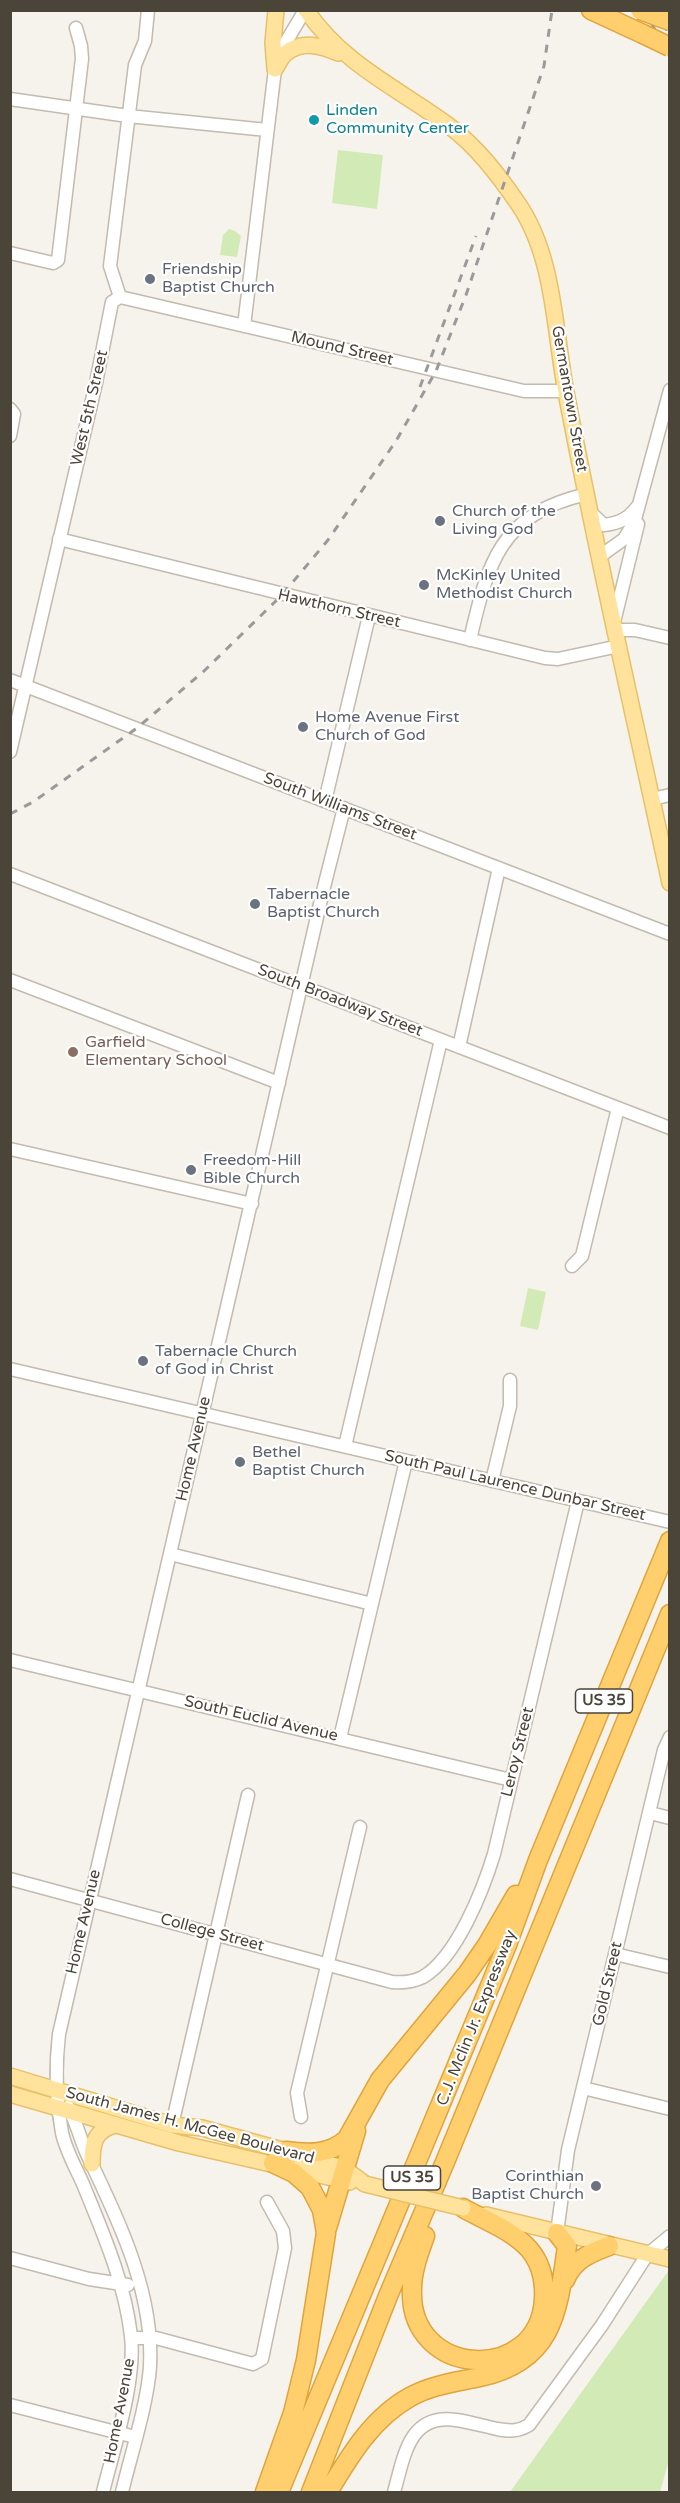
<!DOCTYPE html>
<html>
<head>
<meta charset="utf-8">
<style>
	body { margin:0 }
	#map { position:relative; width:680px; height:2503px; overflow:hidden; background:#f6f3ec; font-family:"Varela Round",sans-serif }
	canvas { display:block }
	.frame { position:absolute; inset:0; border:12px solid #4b4439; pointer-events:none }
</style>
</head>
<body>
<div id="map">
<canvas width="680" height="2503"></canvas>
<div class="frame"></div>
</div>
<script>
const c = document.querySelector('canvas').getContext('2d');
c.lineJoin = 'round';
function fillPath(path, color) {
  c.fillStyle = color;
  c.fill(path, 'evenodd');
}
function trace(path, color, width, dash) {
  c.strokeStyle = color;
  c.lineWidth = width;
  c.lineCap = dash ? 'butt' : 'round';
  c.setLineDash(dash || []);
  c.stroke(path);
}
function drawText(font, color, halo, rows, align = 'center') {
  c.font = font + ' "Varela Round",sans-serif';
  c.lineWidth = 4.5;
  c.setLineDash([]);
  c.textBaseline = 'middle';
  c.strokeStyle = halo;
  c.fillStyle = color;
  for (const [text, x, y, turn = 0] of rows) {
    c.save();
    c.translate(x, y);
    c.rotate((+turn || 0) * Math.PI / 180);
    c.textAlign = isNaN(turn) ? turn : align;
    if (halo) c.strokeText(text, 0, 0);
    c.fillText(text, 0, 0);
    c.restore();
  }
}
const green = new Path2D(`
	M338,150L383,155L377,209L332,203Z
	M229,229L235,231L241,236L237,257L220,255L223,235Z
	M528,1288L546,1292L538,1330L520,1326Z
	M669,2270L670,2457L660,2492H510Z`);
const minor = new Path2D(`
	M10,99L128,116L267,130
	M10,253L53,263L58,260L82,59L81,46L76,28
	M120,297L524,391H566
	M120,297L110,266L135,65L145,41L148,10
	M244,326L275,69L286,42L305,10
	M10,409L14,414L10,436
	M591,513L604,525C620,523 628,519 638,506
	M59,539L545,658L558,659L619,646
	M599,557L624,539L634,523L670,390
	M614,622L638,524
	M616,630H635L670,638
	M470,640C488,562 500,514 587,494
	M10,680L670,934
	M10,752L96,383L112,302L120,297
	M652,799L670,795
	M325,801L369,616
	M10,874L670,1128
	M10,980L279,1083
	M459,1047L499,868
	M10,1149L252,1204
	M572,1266L582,1256L618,1108
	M10,1369L670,1522
	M345,1446L441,1040
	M492,1481L510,1406V1380
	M170,1554L372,1604
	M10,1660L511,1780
	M340,1738L406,1461
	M650,1813L670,1818
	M10,1879L392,1982C403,1983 413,1982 423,1977C457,1957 483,1890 494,1854L578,1501
	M615,1954L670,1967
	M583,2088L670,2109
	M68,2107C76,2120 80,2139 87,2154C118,2220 154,2291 150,2367C147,2406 131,2454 122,2492
	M301,2117L297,2093L360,1827
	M172,2125L248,1795
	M557,2233L568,2150L664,1750L670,1737
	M10,2258L89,2279L128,2285
	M131,2338H156L253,2364L262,2359L285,2248L283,2231L267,2202
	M10,2405L135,2437
	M103,2492C114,2447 136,2382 131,2336C125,2283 103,2233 83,2184C76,2168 66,2151 62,2133C56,2100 55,2067 59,2034L323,891L344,808
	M394,2492C404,2458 408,2413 456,2420C470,2422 483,2426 497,2429C509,2431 518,2432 529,2425L602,2325L647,2255L670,2236`);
const major = new Path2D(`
	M306,10C344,65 396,87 448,125C476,146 497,173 517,202C555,256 554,330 566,392C597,557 635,720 670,883
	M275,69C278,64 282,56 286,53C303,40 322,46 338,53
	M275,69L273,43L276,10
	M10,2076L172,2125L202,2128L286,2151L345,2169L365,2184
	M10,2094L179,2143L350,2182
	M92,2164C92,2144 94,2130 116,2125
	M486,2215L670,2259`);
const highway = new Path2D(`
	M591,10L643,34
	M286,2151C309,2154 329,2155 347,2139L380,2080L467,1974L487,1945L516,1895
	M327,2228L356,2131
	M425,2236C419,2253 412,2271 412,2289C408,2379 539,2385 544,2299C545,2281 541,2263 529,2249C512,2230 484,2220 463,2208
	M565,2280C573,2260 590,2253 609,2246
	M265,2492L293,2413L306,2360L326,2233L322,2210L310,2187L294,2173L273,2163
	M279,2492L507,1945L538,1860L670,1541
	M311,2492L388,2296L445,2162L670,1614
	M328,2492C349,2457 372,2418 410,2397C431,2385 456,2382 480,2377C554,2361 558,2311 567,2246L557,2233`);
const rail = new Path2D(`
	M644,10L670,57
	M655,10L670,35
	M420,387L476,236
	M10,814L33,802L137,728L203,672L282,595L328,540L396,441L436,371L466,295L544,66L552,10`);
const majorBridge = new Path2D(`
	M365,2184L463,2208`);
const highwayBridge = new Path2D(`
	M640,10L670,21
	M643,34L670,47`);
const markers = [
	[314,120,6,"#0f9aa8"],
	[150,279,6,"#6b7280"],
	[440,521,6,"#6b7280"],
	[424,585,6,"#6b7280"],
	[303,727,6,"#6b7280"],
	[255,904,6,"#6b7280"],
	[73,1052,6,"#8d6e63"],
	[191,1170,6,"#6b7280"],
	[143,1361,6,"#6b7280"],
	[240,1462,6,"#6b7280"],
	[596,2186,6,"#6b7280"]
];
const shields = [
	[604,1701,57],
	[412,2178,57]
];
const shieldNames = [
	["US 35",604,1701],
	["US 35",412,2178]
];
const cultureNames = [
	["Linden",326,111],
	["Community Center",326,129]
];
const worshipNames = [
	["Friendship",162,270],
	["Baptist Church",162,288],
	["Church of the",452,512],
	["Living God",452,530],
	["McKinley United",436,576],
	["Methodist Church",436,594],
	["Home Avenue First",315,718],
	["Church of God",315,736],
	["Tabernacle",267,895],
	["Baptist Church",267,913],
	["Freedom-Hill",203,1161],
	["Bible Church",203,1179],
	["Tabernacle Church",155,1352],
	["of God in Christ",155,1370],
	["Bethel",252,1453],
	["Baptist Church",252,1471],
	["Corinthian",584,2177,"right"],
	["Baptist Church",584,2195,"right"]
];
const streetNames = [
	["Mound Street",342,349,13],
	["Germantown Street",569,399,80],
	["West 5th Street",90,408,-77],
	["Hawthorn Street",339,609,13],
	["South Williams Street",340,807,21],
	["South Broadway Street",340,1001,21],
	["Home Avenue",194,1449,-77],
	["South Paul Laurence Dunbar Street",515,1486,13],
	["South Euclid Avenue",261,1719,13],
	["Leroy Street",518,1752,-76],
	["Home Avenue",84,1922,-77],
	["College Street",212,1933,15],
	["Gold Street",608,1984,-77],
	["C.J. Mclin Jr. Expressway",477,2018,-68],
	["South James H. McGee Boulevard",190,2126,15],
	["Home Avenue",120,2411,-79]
];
const educationNames = [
	["Garfield",85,1043],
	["Elementary School",85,1061]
];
fillPath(green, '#d2eab5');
trace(minor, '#c2bbae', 15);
trace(major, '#e6c16a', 18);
trace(highway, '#e0a43c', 21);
trace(minor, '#fff', 12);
trace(major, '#ffe39c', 15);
trace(highway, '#ffcf6e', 18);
trace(rail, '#9a9a9a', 3, [8, 8]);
trace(majorBridge, '#e6c16a', 18, []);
trace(highwayBridge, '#e0a43c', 21, []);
trace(majorBridge, '#ffe39c', 15);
trace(highwayBridge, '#ffcf6e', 18);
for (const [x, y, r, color] of markers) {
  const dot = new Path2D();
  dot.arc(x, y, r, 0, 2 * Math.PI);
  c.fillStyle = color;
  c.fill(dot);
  trace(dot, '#fff', 2);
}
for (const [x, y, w] of shields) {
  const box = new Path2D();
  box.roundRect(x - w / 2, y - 12, w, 24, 4.5);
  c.fillStyle = '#fff';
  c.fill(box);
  trace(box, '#4b4439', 1.5);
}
drawText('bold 15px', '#4b4439', null, shieldNames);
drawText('16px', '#0d838f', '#fff', cultureNames, 'left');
drawText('16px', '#5b616d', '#fff', worshipNames, 'left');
drawText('16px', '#4b4439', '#fff', streetNames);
drawText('16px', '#785e54', '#fff', educationNames, 'left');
</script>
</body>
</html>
